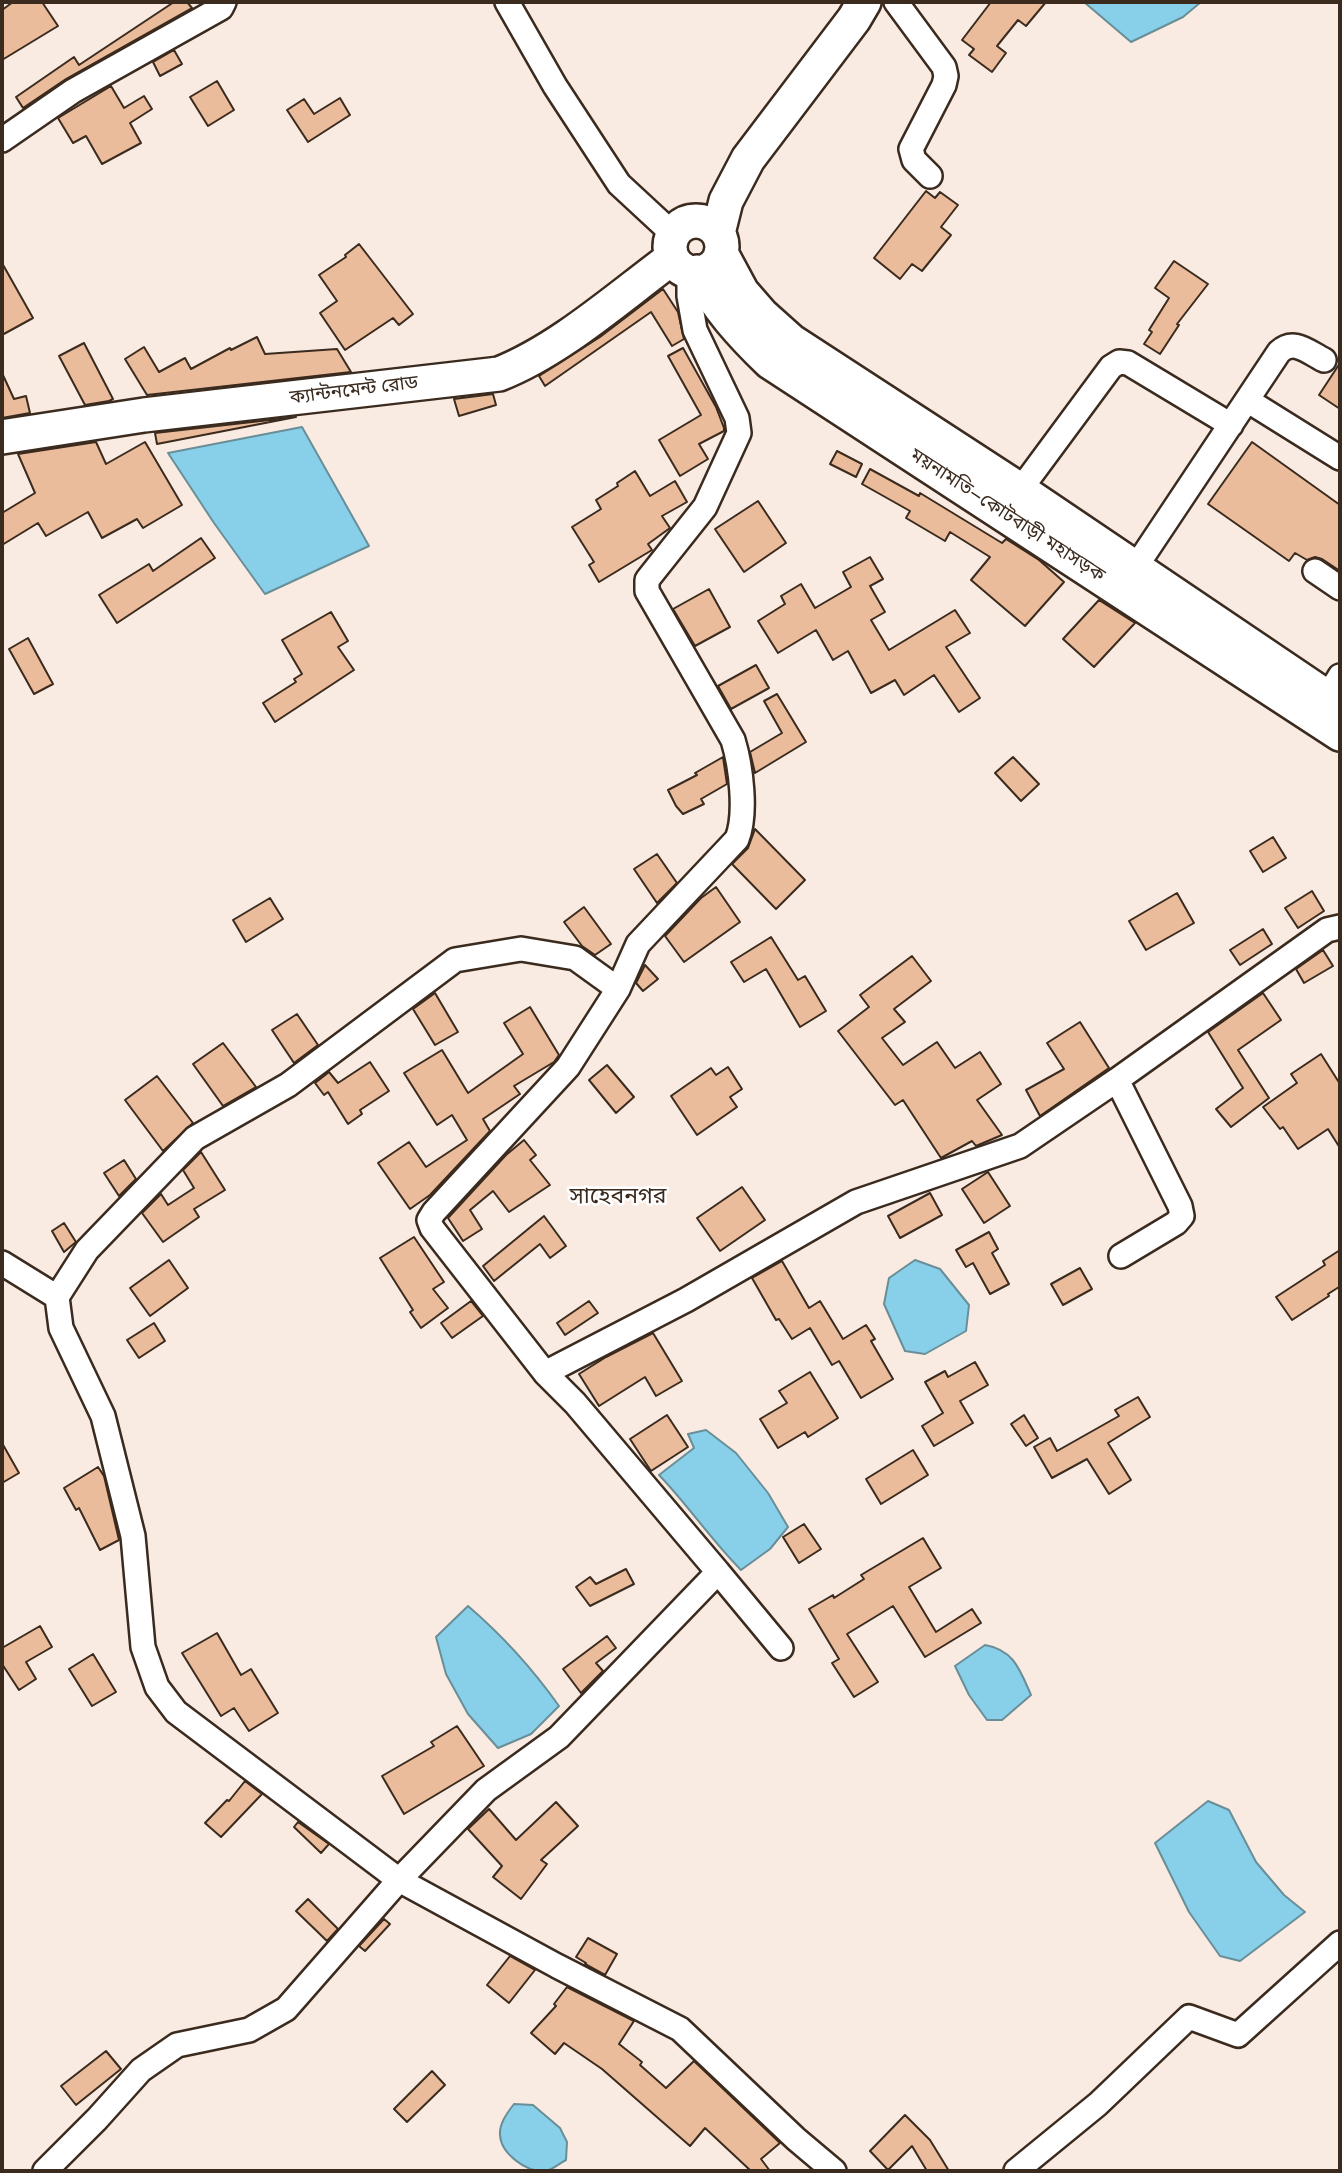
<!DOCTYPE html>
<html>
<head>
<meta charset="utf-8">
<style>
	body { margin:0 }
	#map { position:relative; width:1342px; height:2173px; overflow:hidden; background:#f9ebe1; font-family:"Balsamiq Sans",sans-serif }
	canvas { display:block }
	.frame { position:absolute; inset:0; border:4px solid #3b2a1e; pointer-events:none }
</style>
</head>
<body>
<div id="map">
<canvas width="1342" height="2173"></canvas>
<div class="frame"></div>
</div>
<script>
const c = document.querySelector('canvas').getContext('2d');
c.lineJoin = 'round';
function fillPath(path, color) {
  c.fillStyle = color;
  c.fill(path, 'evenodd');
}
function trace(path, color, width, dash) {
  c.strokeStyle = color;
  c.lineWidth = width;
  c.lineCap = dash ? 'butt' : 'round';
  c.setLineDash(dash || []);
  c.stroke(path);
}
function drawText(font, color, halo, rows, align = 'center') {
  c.font = font + ' "Balsamiq Sans","Noto Sans Bengali",sans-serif';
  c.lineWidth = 5;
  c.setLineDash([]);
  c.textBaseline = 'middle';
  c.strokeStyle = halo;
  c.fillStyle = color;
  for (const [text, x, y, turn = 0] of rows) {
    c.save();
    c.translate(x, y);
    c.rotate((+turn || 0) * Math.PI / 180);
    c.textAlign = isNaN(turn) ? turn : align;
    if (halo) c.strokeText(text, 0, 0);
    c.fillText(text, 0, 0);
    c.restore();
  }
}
const water = new Path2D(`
	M1084,2H1201L1183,17L1131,42Z
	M302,427L369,546L265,594L214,523L168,453Z
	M915,1260L940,1269L969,1305L966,1331L925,1354L905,1351L884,1304L889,1278Z
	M706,1430L736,1453L768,1493L788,1527L770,1549L741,1570C711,1540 688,1505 659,1475L694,1448L688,1434Z
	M468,1606C503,1636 532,1668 559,1706L531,1734L498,1748L468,1714L446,1674L436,1637Z
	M985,1645C1014,1650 1020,1670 1031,1695L1002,1720H987L969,1695L955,1666Z
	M1208,1801L1229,1810L1256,1862L1284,1895L1305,1912L1240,1961L1220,1956L1189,1912L1155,1843Z
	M514,2104L533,2105L560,2128L567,2142L566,2160C560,2163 552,2170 546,2171C527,2173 501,2154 500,2135C499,2124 507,2113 514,2104Z`);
const building = new Path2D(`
	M13,2H42L58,26L2,60V10Z
	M174,2H187L192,8L66,79L23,108L16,97L74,57L79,65Z
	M991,2H1046L1026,26L1018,20L997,46L1006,53L992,72L969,55L974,49L962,40Z
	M174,50L182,64L160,76L153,62Z
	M217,81L234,110L208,126L190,97Z
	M111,86L124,108L144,96L152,109L130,123L141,143L102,164L86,136L73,143L58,118Z
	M340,98L350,115L308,142L287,110L304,99L314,114Z
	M926,191L935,198L940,192L958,205L941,227L951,235L922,271L912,264L900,279L874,258Z
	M359,244L413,314L399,325L393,318L345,350L320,313L337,301L319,275L346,257L345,255Z
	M1174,261L1208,284L1177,324L1179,325L1160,354L1144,344L1152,332L1149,330L1169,298L1155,288Z
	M2,263L33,318L2,335Z
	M663,289L678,312L684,339L672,346L651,312L545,386L539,376L600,337Z
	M257,337L265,354L337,349L351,372L147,395L125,359L144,347L159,372L185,358L191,369L230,348L231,350Z
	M84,343L113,399L109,401L85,405L59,356Z
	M683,348L716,407L724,428V431L699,444L708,459L680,476L659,440L701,415L668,356Z
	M1340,363V409L1319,395Z
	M2,373L14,399L26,396L30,413L2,418Z
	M493,394L496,405L459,416L454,399Z
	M296,417L157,444L155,433Z
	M96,442L106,464L145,442L182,505L143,528L137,519L102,538L88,512L46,536L38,523L2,545V513L35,493L18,454Z
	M1252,442L1340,505V571L1322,559L1315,557L1307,560L1295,553L1289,561L1208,504Z
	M837,451L862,464L856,477L830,464Z
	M870,469L919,496L920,493L1002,543L1006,539L1039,560L1064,582L1025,626L971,580L990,557L950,532L945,541L906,518L910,511L862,484Z
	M635,471L650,496L675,481L687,502L662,516L670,528L648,544L652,550L599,582L589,565L594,562L572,527L601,509L596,500L618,486L617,483Z
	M758,501L786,543L744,572L715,529Z
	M201,538L215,558L117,623L99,595L149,564L153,571Z
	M870,557L883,579L870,586L885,612L871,620L889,650L955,610L970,633L946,647L980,698L959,712L934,675L904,695L895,680L871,693L848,651L833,660L816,630L778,653L758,621L785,604L781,596L801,584L815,608L851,587L843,572Z
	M709,589L730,627L695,646L673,609Z
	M1099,600L1135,623L1094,667L1063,639Z
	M331,612L348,641L338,647L354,670L275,722L263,703L296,682L294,679L302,674L282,640Z
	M28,638L53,684L34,694L9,649Z
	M756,665L769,688L731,709L718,686Z
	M777,694L806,742L755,773L750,752L782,733L764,701Z
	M723,757L727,784L701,799L704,804L683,814L676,806L668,790L697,775L695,773Z
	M1013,757L1039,784L1021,801L995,773Z
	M755,829L805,880L776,909L732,864L748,848Z
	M1273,837L1286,858L1263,872L1250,851Z
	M657,854L677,883L657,903L634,869Z
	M716,887L740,922L684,962L665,936L701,898Z
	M1312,891L1324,911L1298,928L1285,908Z
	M1177,893L1194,923L1146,950L1129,921Z
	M270,898L283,919L246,942L233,920Z
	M584,907L611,944L595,955L582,946L564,922Z
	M1263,929L1272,944L1240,965L1230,950Z
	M771,937L798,980L805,976L826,1011L800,1027L766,969L744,982L731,962Z
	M1323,950L1333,966L1304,983L1296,969Z
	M912,956L931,981L894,1009L905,1022L882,1038L903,1065L937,1042L955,1068L980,1052L1001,1084L977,1100L1002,1135L976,1146L972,1141L941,1158L903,1100L895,1105L838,1031L869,1007L860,995Z
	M645,965L658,979L643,991L636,983Z
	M435,993L458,1032L435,1045L413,1009Z
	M1263,993L1281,1020L1238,1050L1269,1098L1231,1127L1216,1109L1243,1088L1208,1032Z
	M530,1007L559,1055L554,1062L514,1086L520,1094L483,1119L490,1131L430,1195L410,1209L378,1163L409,1142L426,1167L467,1140L452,1115L437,1125L404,1073L442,1050L468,1093L523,1054L504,1023Z
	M297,1014L318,1045L294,1063L272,1030Z
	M1080,1022L1109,1068L1040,1116L1026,1090L1064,1069L1047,1043Z
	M223,1043L256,1087L223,1106L193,1064Z
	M1321,1054L1340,1084V1148L1328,1129L1298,1149L1283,1127L1280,1129L1263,1107L1297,1083L1291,1074Z
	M370,1062L389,1091L360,1110L362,1114L348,1124L328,1092L324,1095L315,1083L329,1072L338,1083Z
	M607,1065L634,1097L616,1113L589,1080Z
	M728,1067L742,1089L730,1097L737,1107L697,1135L671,1096L711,1068L716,1075Z
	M157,1076L193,1123L163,1151L125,1100Z
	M524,1140L536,1155L530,1160L550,1185L509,1212L493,1191L470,1210L482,1229L463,1241L448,1218L506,1155Z
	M201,1152L225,1190L194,1209L199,1217L163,1242L142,1213L161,1194L168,1205L194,1188L183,1170Z
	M124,1160L136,1179L119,1196L104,1173Z
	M988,1172L1010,1206L984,1223L962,1189Z
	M742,1187L765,1220L720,1251L697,1218Z
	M930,1193L942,1215L900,1238L888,1216Z
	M544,1216L566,1246L550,1258L540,1244L494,1281L483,1266Z
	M64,1223L76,1242L64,1252L52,1231Z
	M989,1232L998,1249L992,1253L1009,1284L990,1294L973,1263L966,1267L956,1250Z
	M414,1237L444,1282L433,1289L448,1308L421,1328L410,1312L413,1310L380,1258Z
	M1340,1250V1289L1339,1287L1328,1294L1329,1296L1292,1320L1276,1297L1325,1265L1323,1261Z
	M169,1260L188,1288L150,1316L130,1288Z
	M782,1261L809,1308L820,1301L843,1339L866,1325L875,1339L871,1341L893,1379L861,1398L839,1361L832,1365L810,1328L792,1339L779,1319L776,1320L752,1278Z
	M1080,1268L1092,1289L1063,1305L1051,1284Z
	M471,1301L483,1316L452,1338L441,1323Z
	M589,1301L598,1313L565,1335L557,1323Z
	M154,1323L165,1341L139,1358L127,1340Z
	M653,1333L682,1381L656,1396L645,1377L599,1406L579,1374L606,1357Z
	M975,1362L988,1385L960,1401L973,1423L934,1446L922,1426L943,1413L925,1382L945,1371L948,1377Z
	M810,1372L838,1418L808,1437L805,1432L778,1448L760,1419L787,1403L779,1391Z
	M1138,1397L1150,1417L1108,1443L1131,1480L1109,1494L1087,1459L1052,1478L1034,1447L1050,1438L1057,1451L1119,1416L1115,1410Z
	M667,1415L688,1447L651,1471L630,1439Z
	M1024,1415L1038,1438L1026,1446L1011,1424Z
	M2,1443L19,1473L2,1483Z
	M913,1450L928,1475L881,1504L866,1479Z
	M98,1467L104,1476L119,1540L100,1550L79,1508L76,1510L64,1488Z
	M804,1524L821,1549L799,1563L783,1537Z
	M923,1538L941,1568L909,1587L936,1632L972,1609L981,1623L925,1657L893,1606L847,1634L878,1682L854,1697L832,1663L839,1659L809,1609L833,1595L834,1598L864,1579L861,1575Z
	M626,1569L634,1584L590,1606L576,1587L590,1577L596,1584Z
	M40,1626L52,1647L26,1662L36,1679L19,1690L2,1664V1648Z
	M217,1633L241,1675L251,1669L278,1713L249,1731L234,1708L221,1716L182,1653Z
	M607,1636L616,1648L596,1663L603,1671L581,1693L563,1669Z
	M93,1654L116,1692L92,1706L69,1669Z
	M457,1726L484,1766L404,1814L382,1776L434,1746L431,1742Z
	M245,1781L262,1794L221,1837L205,1823L227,1800L229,1801Z
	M556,1802L578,1826L541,1860L547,1864L521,1899L493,1877L502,1866L468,1829L489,1809L516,1840Z
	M298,1822L329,1844L321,1853L294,1827Z
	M308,1899L338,1929L327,1941L296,1911Z
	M384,1919L390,1924L365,1951L359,1946Z
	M588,1938L617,1954L605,1975L585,1964L586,1963L576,1957Z
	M510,1956L535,1970L509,2003L487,1985Z
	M567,1987L634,2021L619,2044L642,2062L640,2065L666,2088L694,2061L780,2143L761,2159L770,2171H751L705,2128L690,2146L602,2069L564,2043L555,2054L531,2033L556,2006L554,2004Z
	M106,2051L121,2069L76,2105L61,2086Z
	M432,2071L445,2085L407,2122L394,2109Z
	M905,2115L930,2140L949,2171H927L912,2146L888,2170L870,2151Z`);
const minor = new Path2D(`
	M507,2L555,86L619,184L673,234
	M896,2L944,67L946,76L944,85L911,149L914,160L930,176
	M2,140L73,91L221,8L224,2
	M1247,400L1340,458
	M1020,490L1111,367L1119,362L1128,363L1231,425
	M1135,568L1279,352C1294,338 1308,352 1324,360
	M1315,571L1340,588
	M1320,709L1340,676
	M618,989L575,958L521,949L455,960L288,1085L195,1138L87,1250L57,1297L61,1328L103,1416L133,1536L143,1647L157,1687L176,1712L399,1880L557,1966L680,2029L796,2139L834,2171
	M1117,1080L1180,1206L1182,1216L1176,1223L1121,1256
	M2,1263L57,1297
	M545,1373L432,1228L429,1220L434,1212L568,1067L618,989L638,944L737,839C747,814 741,766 733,740L647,591V580L705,507L739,433L737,418L695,330L689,296V271
	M718,1572L781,1648
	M45,2171L97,2119L141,2070L177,2045L249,2030L286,2009L399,1880L486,1790L559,1737L718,1572L575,1403L545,1373L686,1300L856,1202L1020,1146L1117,1080L1327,930L1340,927
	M1016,2171L1098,2104L1189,2017L1238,2035L1340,1943`);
const secondary = new Path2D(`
	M670 247a26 26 0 1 1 52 0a26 26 0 1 1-52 0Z
	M718,233L726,201L748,159L854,19L864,2
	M721,253L742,292L762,315L791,341L1020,490L1340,706
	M697,272C718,308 740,333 770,362L1340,734
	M2,437L144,415L499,374C560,350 619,297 672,258`);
const streetNames = [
	["ক্যান্টনমেন্ট রোড",354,391,-7],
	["ময়নামতি–কোটবাড়ী মহাসড়ক",1007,516,33]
];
const quarterNames = [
	["সাহেবনগর",618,1197]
];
fillPath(water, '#88d0e9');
trace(water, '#698e98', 2);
fillPath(building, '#ebbc9b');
trace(building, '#3b2a1e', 2);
trace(minor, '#3b2a1e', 28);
trace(secondary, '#3b2a1e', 38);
trace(minor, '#fff', 23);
trace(secondary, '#fff', 33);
drawText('19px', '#3b2a1e', '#fff', streetNames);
drawText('23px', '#3b2a1e', '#fff', quarterNames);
</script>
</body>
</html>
